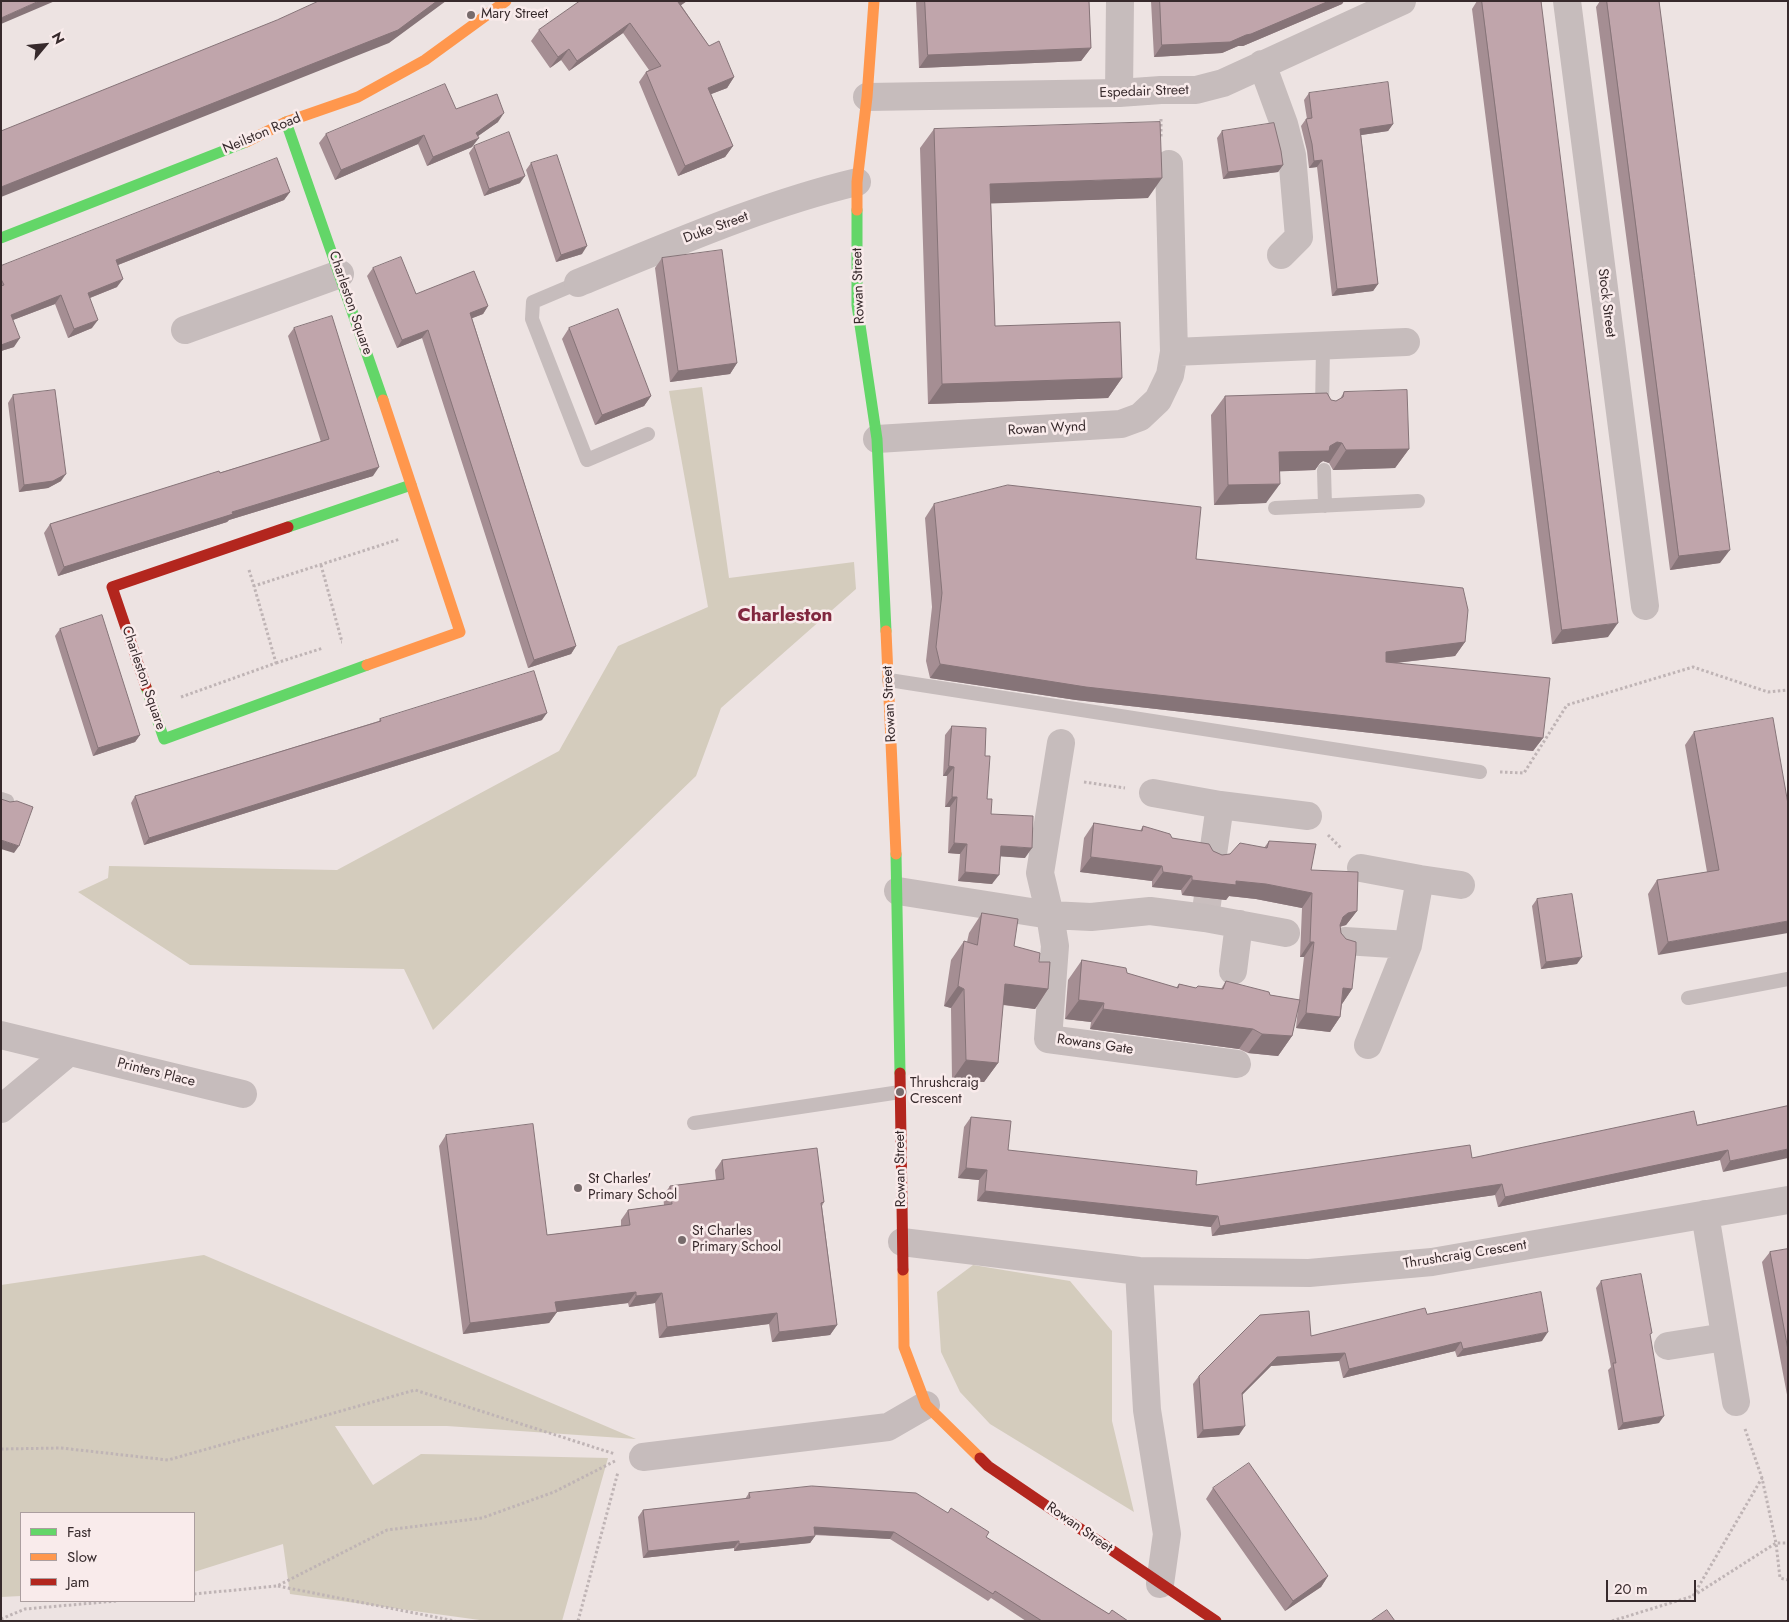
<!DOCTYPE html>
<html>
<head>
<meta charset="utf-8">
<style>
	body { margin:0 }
	#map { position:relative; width:1789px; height:1622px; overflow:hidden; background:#ede3e2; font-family:Jost,sans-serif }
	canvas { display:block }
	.frame { position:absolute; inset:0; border:2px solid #372a2c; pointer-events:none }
	.legend { position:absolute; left:20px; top:1512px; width:175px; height:90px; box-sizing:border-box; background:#f9ebeb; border:1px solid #ab9e9f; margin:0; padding:6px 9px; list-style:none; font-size:15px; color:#372a2c }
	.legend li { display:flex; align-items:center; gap:10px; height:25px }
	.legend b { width:25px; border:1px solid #ab9e9f }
	.north { position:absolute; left:20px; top:20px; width:50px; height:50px; -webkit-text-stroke:4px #f9ebeb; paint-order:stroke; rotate:62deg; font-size:14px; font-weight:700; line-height:20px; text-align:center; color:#372a2c }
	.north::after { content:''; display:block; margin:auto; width:18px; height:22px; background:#372a2c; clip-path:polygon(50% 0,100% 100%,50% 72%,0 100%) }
	.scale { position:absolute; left:1606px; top:1580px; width:90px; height:22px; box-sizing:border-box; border:2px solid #372a2c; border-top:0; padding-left:6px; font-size:15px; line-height:18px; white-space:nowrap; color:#372a2c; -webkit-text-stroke:4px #f9ebeb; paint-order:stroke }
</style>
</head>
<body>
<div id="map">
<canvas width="1789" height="1622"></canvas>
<div class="frame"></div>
<ul class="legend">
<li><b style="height:6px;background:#63d668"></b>Fast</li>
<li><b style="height:6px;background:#ff974d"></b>Slow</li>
<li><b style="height:6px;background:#b3261e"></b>Jam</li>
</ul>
<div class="north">N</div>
<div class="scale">20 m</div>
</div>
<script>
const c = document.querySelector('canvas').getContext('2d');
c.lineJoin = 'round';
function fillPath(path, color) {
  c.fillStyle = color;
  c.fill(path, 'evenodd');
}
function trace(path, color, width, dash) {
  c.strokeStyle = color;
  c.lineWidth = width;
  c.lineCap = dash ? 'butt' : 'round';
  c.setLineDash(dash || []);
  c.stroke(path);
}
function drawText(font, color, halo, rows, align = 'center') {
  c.font = font + ' Jost,sans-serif';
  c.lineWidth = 5;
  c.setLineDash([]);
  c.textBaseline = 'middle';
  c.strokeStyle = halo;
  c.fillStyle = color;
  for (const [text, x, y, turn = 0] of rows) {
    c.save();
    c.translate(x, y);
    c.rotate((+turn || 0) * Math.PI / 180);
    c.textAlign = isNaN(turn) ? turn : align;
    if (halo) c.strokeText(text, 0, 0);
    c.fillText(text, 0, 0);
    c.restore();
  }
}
const green = new Path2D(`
	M702,387L729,578L854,562L856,589L721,708L696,776L433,1030L404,969L190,965L78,892L108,878L109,866L337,870L559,751L618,646L708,607L669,391Z
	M204,1255L636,1439L447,1426H335L373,1485L421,1454L608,1458L562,1621H487L290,1594L283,1544L194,1572V1513H21V1596L1,1597V1285Z
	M973,1265L1070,1281L1112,1331V1421L1134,1512L990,1424L960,1392L941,1352L937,1292Z`);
const streetTunnel = new Path2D(`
	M1205,918L1213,860`);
const path = new Path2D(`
	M1161,119V137
	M321,565L342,642H341
	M249,570L254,586
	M276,663L323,648
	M181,697L276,663L254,586L400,539
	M1500,772L1524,773L1567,705L1693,667L1768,692L1788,690
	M1084,782L1125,788
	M1328,835L1341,848
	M1745,1429L1762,1478L1776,1543L1780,1578L1788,1580
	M1,1449L61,1448L168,1460L415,1390L615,1454
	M278,1586L455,1621
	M194,1594L277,1586L387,1530L482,1518L554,1492L615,1461
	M1693,1596L1762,1478
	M1,1619L25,1609L116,1601
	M578,1621L618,1472
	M1612,1621L1693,1596L1776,1543H1788`);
const lane = new Path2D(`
	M578,283L533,302L532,319L587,460L648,434
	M1322,410L1323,346
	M1324,470L1325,506
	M1275,508L1418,501
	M889,680L1480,772
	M1,799L7,801
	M1688,998L1788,979
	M694,1123L900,1092`);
const street = new Path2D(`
	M1567,1L1645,606
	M1262,64L1284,124L1292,155L1299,237L1281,255
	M1119,93L1120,1
	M867,97L1119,93L1161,90H1196L1223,83L1402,1
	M578,283C669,246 761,205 857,182
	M185,330L340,274
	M1174,352L1406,342
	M877,439L1121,424L1140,417L1158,400L1170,375L1174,352L1169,164
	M1061,743L1040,873L1050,915L1055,946L1048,1039L1237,1064
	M1153,793L1220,805L1308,816
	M1213,854L1220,805
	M1361,868L1420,879L1461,885
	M898,891L1050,915L1091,917L1150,911L1205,918L1286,933
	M1345,941L1408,945
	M1233,971L1239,924
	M1,1035L243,1094
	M1368,1045L1408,945L1420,879
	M1,1109L69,1052
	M1705,1214L1736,1402
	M902,1242L1139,1271L1309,1273L1432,1262L1788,1200
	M1139,1271L1147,1410L1167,1534L1160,1584
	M1668,1346L1725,1337
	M643,1457L888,1427L926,1405`);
const fast = new Path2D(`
	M286,122L383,400
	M857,210V305L877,439L886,631
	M1,238L246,142
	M288,527L411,485
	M146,687L164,739L367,665
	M896,854L900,1073`);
const slow = new Path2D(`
	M246,142L286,122L358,97L425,60L506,1
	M857,210V182L867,97L874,1
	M886,631L896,854
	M367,665L460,632L383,400
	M903,1270L904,1347L926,1405L980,1458`);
const jam = new Path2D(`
	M146,687L112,587L288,527
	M900,1073L903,1270
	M980,1458L988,1466L1216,1621`);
const wall = new Path2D(`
	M580,1H687L681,5L709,46L734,77L727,88L711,94L733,146L725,157L678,176L639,82L646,72L649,70L623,33L569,71L561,60L550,68L531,41L539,30Z
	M916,1H1089L1091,48L1081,61L919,68Z
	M1151,1H1344L1342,4L1243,46H1238L1222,53L1154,57Z
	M1477,1H1541L1608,637L1552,644L1472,9Z
	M1600,1H1659L1720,563L1670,570L1596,7Z
	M1309,93L1393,124L1388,131L1361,135L1378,284L1373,291L1332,296L1317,167L1309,168L1307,151L1301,126L1306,119H1307L1304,100Z
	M456,109L498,122L478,136L472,147L427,166L418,144L335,180L319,143L326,134Z
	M934,129L1148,198L991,203L995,326L1122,378L1108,398L928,404L920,148Z
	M1222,131L1283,165L1278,172L1223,179L1217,138Z
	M474,146L520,183L484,196L469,153Z
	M531,163L582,254L556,262L526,170Z
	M290,192L284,200L118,265L117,287L90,298L92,328L68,338L55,304L13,320L14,347L1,351V266Z
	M662,258L737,363L730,374L670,382L655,268Z
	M373,268L416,294L488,306L483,314L472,318L576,646L571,654L528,668L422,338L397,348L367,276Z
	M294,328L373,476L229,520L227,522L58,576L44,533L50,524L321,442L288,336Z
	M569,328L651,396L644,406L595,425L562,339Z
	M1344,392L1409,449L1395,468L1333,470L1329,463L1323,461L1320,463L1315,470L1280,471L1266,503L1214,505L1211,415L1225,396L1331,400L1336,401L1340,399Z
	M13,395L61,481L48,488L19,492L8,403Z
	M934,504L1196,559L1465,642L1455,656L1396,663L1543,738L1533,751L1076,700L930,678L926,661L932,607L925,518Z
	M60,629L140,735L135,742L93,756L55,636Z
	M380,719L542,720L144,845L131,803L135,796L379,721Z
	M952,726L985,756L987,799L991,814L1025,858L1001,856L992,884L958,881L960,854L948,853L950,807H945L947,776H943L945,735Z
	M1694,732L1788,804L1658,955L1648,894L1657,880L1707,872L1685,745Z
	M1094,823L1140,831L1143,826L1172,838L1213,851L1222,855L1264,848L1269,841L1311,870L1357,911L1346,925L1340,927L1352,989L1342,1004L1340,1017L1330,1032L1296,1028L1298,1008L1292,1036L1278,1056L1248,1053L1239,1049L1090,1029L1091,1022L1065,1019L1068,980L1082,960L1176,988L1179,984L1196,988L1221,989L1226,981L1270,995L1299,1000L1304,957H1300L1302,908L1256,899L1229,896L1226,900L1182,895L1181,890L1152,887V881L1080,872L1084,838Z
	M1537,899L1577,964L1541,969L1532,906Z
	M982,913L1014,946L1039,962L1048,989L1035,1009L1003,1005L998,1063L984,1082L952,1080L951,1008L944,1006L951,960L964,941L967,942L969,933Z
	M1788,1106L1723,1172L1720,1160L1498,1207L1495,1195L1212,1236L1211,1227L977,1201L979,1180L958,1178L964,1127L971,1117L1008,1150L1196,1185L1472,1158L1697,1125Z
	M446,1135L547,1235L621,1226V1220L628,1210L664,1205L663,1196L670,1186L716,1180L715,1170L722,1160L824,1202L822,1206L837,1325L830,1335L772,1342L769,1324L659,1338L655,1303L629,1307L628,1303L557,1312L549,1323L463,1334L439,1146Z
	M1788,1249V1400L1762,1262L1770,1252Z
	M1601,1281L1659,1423L1618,1430L1608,1370L1611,1367L1596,1288Z
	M1427,1314L1542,1341L1457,1357L1455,1351L1343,1378L1339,1361L1271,1366L1242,1395L1239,1435L1197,1438L1193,1384L1199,1376L1311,1336Z
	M1213,1488L1328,1576L1321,1587L1285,1611L1206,1499Z
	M749,1493L986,1537L1096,1606L1109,1614L1128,1621H1026L991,1598L988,1601L890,1539L814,1535L815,1536L810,1543L734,1551V1548L643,1558L638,1517L643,1510L745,1499Z`);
const shadedWall = new Path2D(`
	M39,1H55L1,24V18Z
	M437,1H446L389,43L1,197V187Z
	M679,1H687L671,12Z
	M1329,1H1344L1342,4L1243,46H1238L1222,53L1154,57L1162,45L1246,35Z
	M630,23L623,33L569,71L577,61Z
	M1091,48L1081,61L919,68L928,55Z
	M569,49L561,60L550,68L558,57Z
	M734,77L727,88L701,98L708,88Z
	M504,113L498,122L471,141L479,138L472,147L427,166L433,157L476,133Z
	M1393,124L1388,131L1355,136L1360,129Z
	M424,135L418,144L335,180L341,170Z
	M733,146L725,157L678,176L685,166Z
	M1322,160L1317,167L1309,168L1314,161Z
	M1283,165L1278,172L1223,179L1228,172Z
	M525,176L520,183L484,196L489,189Z
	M1162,178L1148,198L977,204L990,184Z
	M290,192L284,200L110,268L116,260Z
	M587,246L582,254L556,262L561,255Z
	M123,279L117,287L82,301L88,293Z
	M1378,284L1373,291L1332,296L1337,289Z
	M61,295L55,304L5,323L11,315Z
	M488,306L483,314L465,321L470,313Z
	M98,320L92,328L68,338L74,329Z
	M428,330L422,338L397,348L402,340Z
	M20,338L14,347L1,351V345Z
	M737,363L730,374L670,382L678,371Z
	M1122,378L1108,398L928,404L942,384Z
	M651,396L644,406L595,425L602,415Z
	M1337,442L1342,443L1329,463L1323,461L1320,463L1315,470L1265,472L1279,452L1330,446Z
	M1409,449L1395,468L1333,470L1346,450Z
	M379,467L373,476L229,520L227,522L58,576L64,567L232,512Z
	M66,474L61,481L48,488L19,492L24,485Z
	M1280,484L1266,503L1214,505L1228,485Z
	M1730,550L1720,563L1670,570L1679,556Z
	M1618,623L1608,637L1552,644L1562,630Z
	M1465,642L1455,656L1377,665L1386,652Z
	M576,646L571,654L528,668L534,660Z
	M940,664L1543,738L1533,751L1076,700L930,678Z
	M547,713L542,720L144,845L149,838Z
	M140,735L135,742L93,756L98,748Z
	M949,766L954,767L947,776H943Z
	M952,797H957L950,807H945Z
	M1,840L19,846L14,853L1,849Z
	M954,843L967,844L960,854L948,853Z
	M1001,846L1032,848L1025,858L995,856Z
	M1091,857L1162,866L1152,881L1080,872Z
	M965,872L999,875L992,884L958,881Z
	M1163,872L1192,876L1181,890L1152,887Z
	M1192,880L1236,881L1266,884L1312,893L1302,908L1256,899L1229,896L1226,900L1182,895Z
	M1357,911L1346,925L1338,927L1343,917L1348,913Z
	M1788,921V933L1658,955L1668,942Z
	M1310,942H1314L1304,957H1300Z
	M1582,957L1577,964L1541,969L1546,962Z
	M1005,984L1048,989L1035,1009L991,1003Z
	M958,986L964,989L951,1008L944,1006Z
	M1343,988L1352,989L1342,1004Z
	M1079,1000L1104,1003L1091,1022L1065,1019Z
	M1103,1009L1253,1029L1239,1049L1090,1029Z
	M1306,1013L1340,1017L1330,1032L1296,1028Z
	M1262,1034L1292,1036L1278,1056L1248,1053Z
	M966,1060L998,1063L984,1082L952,1080Z
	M1788,1149V1158L1723,1172L1730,1161Z
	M1728,1150L1720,1160L1498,1207L1505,1197Z
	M966,1168L987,1170L979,1180L958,1178Z
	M1502,1184L1495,1195L1212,1236L1220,1226Z
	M985,1191L1218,1216L1211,1227L977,1201Z
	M636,1292L628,1303L548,1313L555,1302Z
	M662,1293L655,1303L629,1307L636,1296Z
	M557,1312L549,1323L463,1334L470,1323Z
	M777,1313L769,1324L659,1338L667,1327Z
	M837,1325L830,1335L772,1342L779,1332Z
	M1548,1332L1542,1341L1457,1357L1463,1349Z
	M1461,1342L1455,1351L1343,1378L1349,1369Z
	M1345,1353L1339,1361L1271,1366L1236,1401L1242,1393L1277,1357Z
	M1664,1416L1659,1423L1618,1430L1623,1423Z
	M1245,1426L1239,1435L1197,1438L1203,1430Z
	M814,1527L894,1532L890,1539L809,1534Z
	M815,1536L810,1543L734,1551L739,1544Z
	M739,1541L734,1548L643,1558L648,1551Z
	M1328,1576L1321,1587L1285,1611L1293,1601Z`);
const building = new Path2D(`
	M1,1H39L1,18Z
	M319,1H437L398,30L1,187V131L277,20Z
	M580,1H679L678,2L709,46L719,41L734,77L708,88L733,146L685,166L646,72L661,66L630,23L577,61L569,49L558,57L539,30Z
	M925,1H1089L1091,48L928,55Z
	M1160,1H1329L1251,34L1246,35L1230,42L1162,45Z
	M1482,1H1541L1618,623L1562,630Z
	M1607,1H1659L1730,550L1679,556Z
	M1388,82L1393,124L1360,129L1378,284L1337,289L1322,160L1314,161L1312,144L1306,119L1312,118L1309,93Z
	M445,84L456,109L497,94L504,113L476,133L479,138L433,157L424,135L341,170L326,134Z
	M1160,122L1162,178L990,184L995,326L1120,322L1122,378L942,384L934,129Z
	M1274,123L1281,151L1283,165L1228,172L1222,131Z
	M509,132L525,176L489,189L474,146Z
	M557,155L587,246L561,255L531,163Z
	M277,158L290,192L116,260L123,279L88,293L98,320L74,329L61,295L11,315L20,338L1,345V286L4,285L1,279V266Z
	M722,250L737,363L678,371L662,258Z
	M401,257L416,294L474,271L488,306L470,313L576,646L534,660L428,330L402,340L373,268Z
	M618,309L651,396L602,415L569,328Z
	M332,316L379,467L232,512L233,514L64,567L50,524L219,471L220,473L329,439L294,328Z
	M55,390L66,474L53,481L24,485L13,395Z
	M1407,390L1409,449L1346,450L1342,443L1337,442L1330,446L1329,451L1279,452L1280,484L1228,485L1225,396L1327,393L1331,400L1336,401L1343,397L1344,392Z
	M1008,485L1201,507L1196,559L1463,588L1468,610L1465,642L1386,652V662L1550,678L1543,738L1086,687L940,664L936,647L942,593L934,504Z
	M102,615L140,735L98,748L60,629Z
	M534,671L547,713L149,838L135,796L381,721L380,719Z
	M1773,718L1788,804V921L1668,942L1657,880L1719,870L1694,732Z
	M952,726L986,728L985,756H990L987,799H992L991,814L1033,816L1032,848L1001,846L999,875L965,872L967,844L954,843L957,797H952L954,767L949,766Z
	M1,799L10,802L17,801L33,807L19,846L1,840Z
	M1094,823L1142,831L1143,826L1170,834L1172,838L1209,844L1213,851L1222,855L1230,854L1240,843L1267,848L1269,841L1316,844L1311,870L1358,872L1357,911L1348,913L1343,917L1340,925L1341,933L1346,939L1356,942V951L1352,989L1343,988L1340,1017L1306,1013L1314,942H1310L1312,893L1266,884L1236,881V885L1192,880V876L1163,872L1162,866L1091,857Z
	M1572,894L1582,957L1546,962L1537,899Z
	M982,913L1018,919L1014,946L1040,953L1039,962H1050L1048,989L1005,984L998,1063L966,1060L964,989L958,986L964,941L977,945Z
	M1082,960L1126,968L1127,973L1178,988L1179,984L1196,988L1198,986L1223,989L1226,981L1269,992L1270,995L1300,1000L1292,1036L1262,1034L1253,1029L1103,1009L1104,1003L1079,1000Z
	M1788,1106V1149L1730,1161L1728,1150L1505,1197L1502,1184L1220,1226L1218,1216L985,1191L987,1170L966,1168L971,1117L1011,1121L1008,1150L1197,1171L1196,1185L1470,1145L1472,1158L1694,1111L1697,1125Z
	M533,1124L547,1235L630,1225L628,1210L672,1204L670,1186L724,1179L722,1160L817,1148L824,1202L821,1203L837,1325L779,1332L777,1313L667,1327L662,1293L636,1296V1292L555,1302L557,1312L470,1323L446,1135Z
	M1788,1249V1350L1770,1252Z
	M1641,1274L1652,1333L1650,1334L1664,1416L1623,1423L1613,1363H1616L1601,1281Z
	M1541,1292L1548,1332L1463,1349L1461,1342L1349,1369L1345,1353L1277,1357L1242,1393L1245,1426L1203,1430L1199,1376L1260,1315L1309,1311L1311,1336L1425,1308L1427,1314Z
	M1249,1463L1328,1576L1293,1601L1213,1488Z
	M812,1486L916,1493L948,1513L951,1508L989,1532L986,1537L1096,1606L1109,1614L1112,1610L1128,1621H1042L995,1591L993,1594L894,1532L814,1527L815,1536L739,1544V1541L648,1551L643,1510L750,1498L749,1493Z
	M1387,1610L1395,1621H1371Z`);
const markers = [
	[471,15,5,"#776b6c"],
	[900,1092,5,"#776b6c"],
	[578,1188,5,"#776b6c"],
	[682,1240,5,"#776b6c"]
];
const poiNames = [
	["Mary Street",481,15],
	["Thrushcraig",910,1084],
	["Crescent",910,1100],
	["St Charles'",588,1180],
	["Primary School",588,1196],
	["St Charles",692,1232],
	["Primary School",692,1248]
];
const streetNames = [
	["Espedair Street",1144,92,-2],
	["Neilston Road",262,134,-23],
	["Duke Street",716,228,-20],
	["Rowan Street",859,286,-92],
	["Charleston Square",350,303,71],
	["Stock Street",1606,303,83],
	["Rowan Wynd",1047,429,-3],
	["Charleston Square",143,678,71],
	["Rowan Street",890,704,-93],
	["Rowans Gate",1095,1045,8],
	["Printers Place",156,1073,14],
	["Rowan Street",901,1169,-91],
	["Thrushcraig Crescent",1465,1255,-9],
	["Rowan Street",1079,1528,35]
];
const districtNames = [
	["Charleston",785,616]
];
fillPath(green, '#d4ccbd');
trace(streetTunnel, '#c9bebe', 28, [28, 14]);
trace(path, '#bfb4b5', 3, [2.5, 2.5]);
trace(lane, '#c6bcbc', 14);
trace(street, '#c6bcbc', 28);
trace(fast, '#63d668', 11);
trace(slow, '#ff974d', 11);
trace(jam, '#b3261e', 11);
fillPath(wall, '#a58e93');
fillPath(shadedWall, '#867478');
fillPath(building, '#c0a5ab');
trace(building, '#867478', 1);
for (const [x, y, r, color] of markers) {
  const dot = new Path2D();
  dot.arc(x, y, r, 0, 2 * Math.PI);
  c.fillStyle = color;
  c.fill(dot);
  trace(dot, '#f9ebeb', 2);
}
drawText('14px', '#372a2c', '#f9ebeb', poiNames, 'left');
drawText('14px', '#372a2c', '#f9ebeb', streetNames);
drawText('bold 19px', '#81273f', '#f9ebeb', districtNames);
</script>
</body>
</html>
